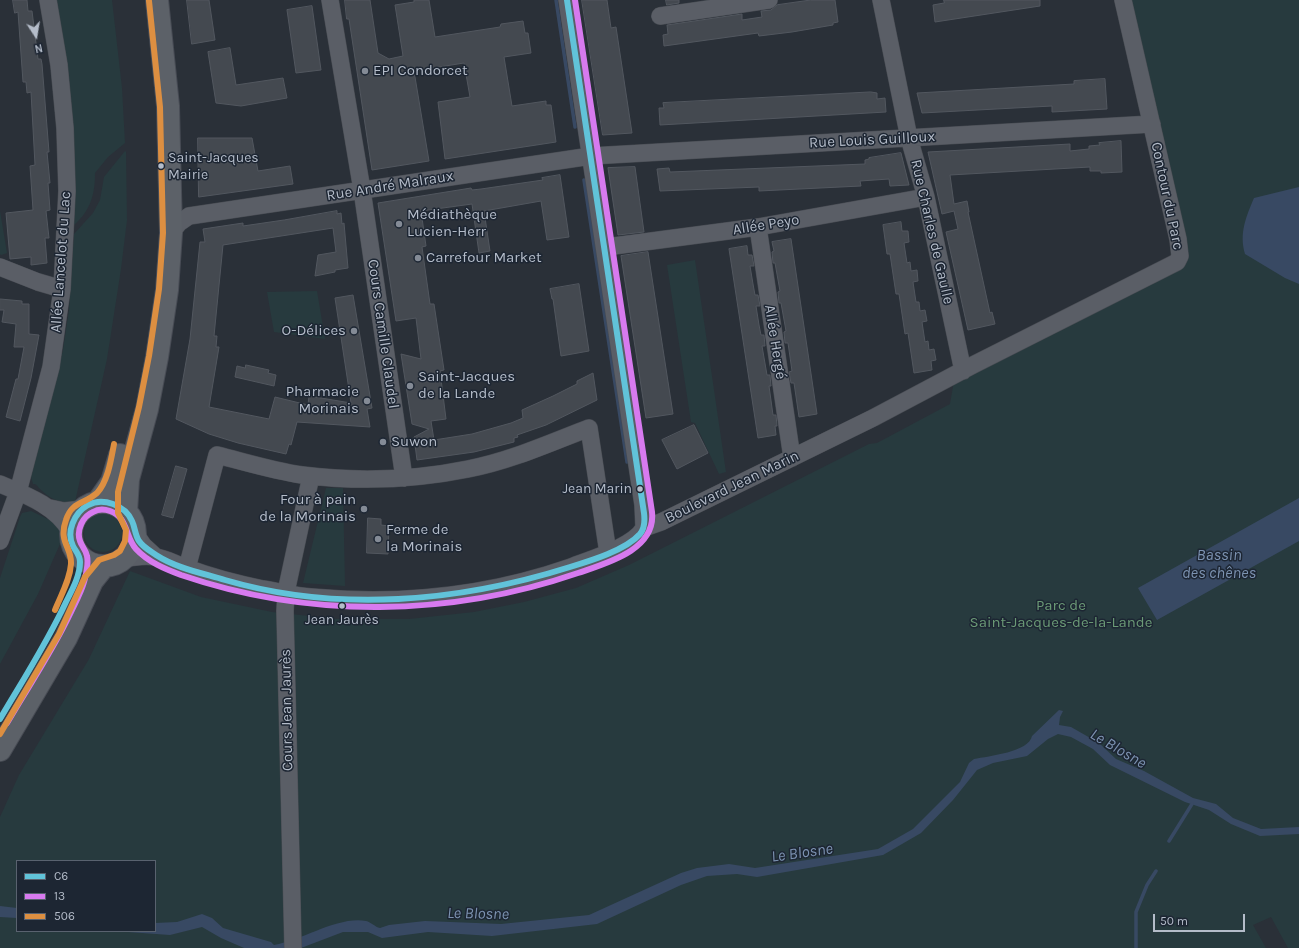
<!DOCTYPE html>
<html>
<head>
<meta charset="utf-8">
<style>
	body { margin:0 }
	#map { position:relative; width:1299px; height:948px; overflow:hidden; background:#2a3038; font-family:Karla,sans-serif }
	canvas { display:block }
	.legend { position:absolute; left:16px; top:860px; width:140px; height:72px; box-sizing:border-box; background:#1d2633; border:1px solid #59626f; margin:0; padding:5px 7px; list-style:none; font-size:12px; color:#b4bcc9 }
	.legend li { display:flex; align-items:center; gap:8px; height:20px }
	.legend b { width:20px; border:1px solid #59626f }
	.north { position:absolute; left:16px; top:16px; width:40px; height:40px; -webkit-text-stroke:3px #1d2633; paint-order:stroke; rotate:168deg; font-size:11px; font-weight:700; line-height:16px; text-align:center; color:#b4bcc9 }
	.north::after { content:''; display:block; margin:auto; width:14px; height:18px; background:#b4bcc9; clip-path:polygon(50% 0,100% 100%,50% 72%,0 100%) }
	.scale { position:absolute; left:1153px; top:914px; width:92px; height:18px; box-sizing:border-box; border:2px solid #b4bcc9; border-top:0; padding-left:5px; font-size:12px; line-height:14px; white-space:nowrap; color:#b4bcc9; -webkit-text-stroke:3px #1d2633; paint-order:stroke }
</style>
</head>
<body>
<div id="map">
<canvas width="1299" height="948"></canvas>
<ul class="legend">
<li><b style="height:5px;background:#61c3d9"></b>C6</li>
<li><b style="height:5px;background:#d77aef"></b>13</li>
<li><b style="height:5px;background:#dd8f41"></b>506</li>
</ul>
<div class="north">N</div>
<div class="scale">50 m</div>
</div>
<script>
const c = document.querySelector('canvas').getContext('2d');
c.lineJoin = 'round';
function fillPath(path, color) {
  c.fillStyle = color;
  c.fill(path, 'evenodd');
}
function trace(path, color, width, dash) {
  c.strokeStyle = color;
  c.lineWidth = width;
  c.lineCap = dash ? 'butt' : 'round';
  c.setLineDash(dash || []);
  c.stroke(path);
}
function drawText(font, color, halo, rows, align = 'center') {
  c.font = font + ' Karla,sans-serif';
  c.lineWidth = 3;
  c.setLineDash([]);
  c.textBaseline = 'middle';
  c.strokeStyle = halo;
  c.fillStyle = color;
  for (const [text, x, y, turn = 0] of rows) {
    c.save();
    c.translate(x, y);
    c.rotate((+turn || 0) * Math.PI / 180);
    c.textAlign = isNaN(turn) ? turn : align;
    if (halo) c.strokeText(text, 0, 0);
    c.fillText(text, 0, 0);
    c.restore();
  }
}
const green = new Path2D(`
	M56,0H112L122,88L125,143L108,157L95,173C95,194 91,210 74,225L75,165Z
	M1123,0H1299V948H1288L1271,917L1253,925L1266,948H0V817L19,775L89,659L130,571L201,597L272,612L337,619H409L474,612L524,602L576,588L629,565L869,444L877,443L950,404L955,375L1177,262ZM17,861H155V931H17Z
	M125,151L126,152L127,220L121,269L107,359L75,502C61,504 50,499 40,489C37,486 37,484 33,484L30,473V463L35,459L63,350L69,310L74,234L93,213L100,200L104,177Z
	M0,211L7,253L1,255L0,254Z
	M695,260L726,472L719,474L695,423L691,422L667,265Z
	M317,291L325,339L274,332L267,292Z
	M326,488H343L345,586L303,583Z
	M31,511L56,523L63,537L38,594L0,664V578L20,517L22,513Z
	M84 533a19 19 0 1 1 38 0a19 19 0 1 1-38 0Z`);
const water = new Path2D(`
	M1299,187V284L1285,278L1245,254C1239,233 1246,217 1254,198Z
	M1299,498V541L1157,620L1138,588Z
	M1059,710L1063,711L1060,717L1059,725L1071,727L1099,743L1116,759L1144,771L1193,798L1216,804L1233,818L1261,829L1299,827V834L1260,836L1231,824L1209,810L1185,802L1110,765L1093,749L1071,737L1058,734L1048,739L1027,756L993,763L977,770L953,800L921,833L883,855L757,877L737,874L707,876L681,885L597,924L492,936L428,932L382,938L368,932H343L301,948H244L221,938L202,927L170,935L114,931H155V923L177,922L202,914L212,918L223,928L271,942L274,945C303,940 338,916 366,921C371,922 375,927 380,928L389,925L425,921L501,924L589,915L681,873L697,868L729,864L755,868L878,849L913,829L960,782L969,763L974,759C989,756 1029,752 1032,736Z
	M0,906L17,908V918L0,917Z`);
const stream = new Path2D(`
	M556,0L575,127
	M584,180L627,462
	M1169,841L1192,804
	M1136,948V912L1147,885L1156,871`);
const building = new Path2D(`
	M13,0H27L28,11H32L38,59H41L42,64L49,152H47L50,183H48L50,210L46,211L49,238H45L47,263L31,265V257L10,259L6,213L33,210L30,166L35,165L31,92L27,93L26,82H23L18,12L15,13Z
	M187,0H209L215,40L192,44Z
	M345,0H370L378,53L389,59L403,56L395,5L414,2V0H429L435,37L500,27L501,24L523,21L525,33H528L531,53L504,57L512,106L546,101V105H551L556,142L445,159L438,102L470,97L464,63L414,71L429,161L372,170L349,19H347Z
	M582,0H607L611,28L616,27L632,133L603,135Z
	M666,0H679V3L667,5Z
	M811,0H835L838,22L833,23V25L792,32L759,36L758,33L664,46L663,35L668,34L667,25L742,14V20L762,17L761,11L771,10L777,5Z
	M944,0H1040V6L935,22L933,5L944,3Z
	M312,6L321,70L296,73L287,10Z
	M230,48L236,85L283,78L287,98L241,106L216,103L208,52Z
	M1105,79L1107,109L1052,112V106L922,113L917,93L1074,84V81Z
	M871,92L877,93V99L885,98L886,112L660,125L659,108H664L663,103Z
	M198,138H252L258,171L290,166L293,184L199,197Z
	M1121,141L1122,172L1101,173V171H1090V167L950,175L954,204L967,201L969,212H968L990,313L992,312L995,324L968,330L946,232L958,229L954,211L942,214L928,152L1070,144V151L1089,149V146L1100,145L1099,143Z
	M901,153L909,185L890,186L889,179L860,181L861,186L759,191V187L660,191L657,169L669,168L670,172L865,164V160L869,159V158Z
	M635,167L644,232L618,235L608,168Z
	M560,175L569,237L547,240L541,201L484,211L490,251L479,253L472,204L421,211L426,246L422,247L430,304H434L444,370L440,371L446,419L431,421L434,440L472,434L511,423L523,418L522,410L553,396L577,384V381L593,373L597,400L546,425L517,435L518,437L514,438V442L474,452L417,460L414,437L429,429L412,424L401,354L421,359L416,318L396,321L378,203L471,188L472,190L481,189L543,180L542,178Z
	M337,211V214L341,213L342,224L344,223L348,268L335,270V272L315,276L318,255L336,252L333,228L223,245L214,336H217L216,347H219L209,407L269,419L275,397L308,405L309,396L351,403L335,298L353,295L372,408L367,409L370,427L297,422L291,445L289,444L286,454L238,443L209,434L176,419L190,339L200,242H205L203,229L243,223V226L284,220Z
	M901,222L902,231H908L909,242L904,243L907,263L910,262L911,271L917,270L918,281L913,282L916,302H919L920,311L925,310L927,321L922,322L925,342L928,341L929,350L934,349L936,360L931,361L932,370L914,373L908,333L905,334L899,294H896L890,254H887L883,225Z
	M791,239L817,414L799,417L794,383H791L789,372L792,371L788,343H785L784,332L786,331L781,303H779L778,292L780,291L775,263H773L772,252L774,251L772,242Z
	M747,246L748,255H752L754,266H750L753,284L755,295H758L760,306H756L759,325L761,335H764L765,346H762L767,375H770L771,386H769L773,415H776L777,426H775L776,435L758,438L729,249Z
	M648,252L673,414L646,418L621,256Z
	M579,284L589,351L561,356L553,299H552L550,289Z
	M0,299L22,301V304H29V334L39,335L31,378L20,421L6,417L16,379H18L24,347H14L16,324L2,322L4,310H0Z
	M246,365L269,370L268,373L276,375L274,386L235,377L237,366L245,368Z
	M694,425L708,453L677,469L662,440Z
	M176,466L187,469L173,518L162,515Z
	M368,518L381,519V525L389,526L388,554L367,553Z`);
const minor = new Path2D(`
	M330,0L362,190L404,478
	M567,0L643,505L644,528
	M881,0L909,138L926,197L963,371
	M660,16L769,0
	M758,227L792,458
	M171,233L179,223L189,216L591,156L1152,124
	M606,247L758,227L926,197
	M0,267L38,282L62,289
	M0,484C26,495 56,506 70,531
	M50,508L64,511L83,509
	M135,533L143,545L156,557
	M0,541L18,492L51,367L62,289L67,191L65,128L59,65L48,0
	M122,559C133,557 145,555 155,557C166,558 177,565 187,568C211,577 238,584 263,589C277,591 296,596 311,597C398,605 488,596 571,567C591,559 633,547 644,528L661,522L873,418L973,365L1177,262L1180,256L1178,239L1123,0
	M187,568L217,455C245,462 274,471 302,475C358,482 414,480 468,469C510,461 550,443 589,428L608,553
	M293,948L285,611L286,592L311,476`);
const major = new Path2D(`
	M71 534a32 32 0 1 1 64 0a32 32 0 1 1-64 0Z
	M98,502L112,482L120,455
	M126,512L128,479L147,409L157,357L167,290L171,233L168,106L157,0
	M0,750L66,638L92,581L104,566`);
const bus1 = new Path2D(`
	M0,719C23,680 47,643 66,602C72,590 80,576 80,562C80,555 76,552 73,546C66,532 74,513 88,505C103,497 125,505 132,521C135,527 135,535 139,541C143,547 150,551 156,555C176,568 202,573 225,580C338,613 459,602 570,567C590,561 626,550 640,534C645,528 645,521 644,513L567,0`);
const bus2 = new Path2D(`
	M7,723C28,687 52,652 70,614C75,603 81,593 84,582C86,574 89,565 87,556C86,550 82,547 80,541C76,530 83,516 93,512C98,509 104,509 110,511C128,517 125,537 136,549C148,562 165,569 181,575C310,619 450,617 578,573C607,563 656,550 652,512L575,0`);
const bus3 = new Path2D(`
	M55,610C61,595 70,580 71,564C72,547 58,542 66,520C72,501 85,504 97,493C108,481 111,460 114,444
	M0,734L59,634L85,577L99,560L114,555L120,551L125,541L126,530L118,513V492L139,407L149,356L159,289L163,233L160,107L149,1`);
const markers = [
	[365,71,4,"#848b96"],
	[161,166,3.5,"#b4bcc9"],
	[399,224,4,"#848b96"],
	[418,258,4,"#848b96"],
	[354,331,4,"#848b96"],
	[410,386,4,"#848b96"],
	[367,401,4,"#848b96"],
	[383,442,4,"#848b96"],
	[640,489,3.5,"#b4bcc9"],
	[364,509,4,"#848b96"],
	[378,539,4,"#848b96"],
	[342,606,3.5,"#b4bcc9"]
];
const busNames = [
	["Saint-Jacques",168,158],
	["Mairie",168,175],
	["Jean Marin",632,489,"right"],
	["Jean Jaurès",342,620,"center"]
];
const poiNames = [
	["EPI Condorcet",373,71],
	["Médiathèque",407,215],
	["Lucien-Herr",407,232],
	["Carrefour Market",426,258],
	["O-Délices",346,331,"right"],
	["Saint-Jacques",418,377],
	["de la Lande",418,394],
	["Pharmacie",359,392,"right"],
	["Morinais",359,409,"right"],
	["Suwon",391,442],
	["Four à pain",356,500,"right"],
	["de la Morinais",356,517,"right"],
	["Ferme de",386,530],
	["la Morinais",386,547]
];
const streetNames = [
	["Rue Louis Guilloux",872,140,-3],
	["Rue André Malraux",390,186,-9],
	["Contour du Parc",1167,196,78],
	["Allée Peyo",766,225,-9],
	["Rue Charles de Gaulle",932,232,77],
	["Allée Lancelot du Lac",61,262,-86],
	["Cours Camille Claudel",383,334,82],
	["Allée Hergé",775,342,81],
	["Boulevard Jean Marin",732,487,-26],
	["Cours Jean Jaurès",287,710,-91]
];
const parkNames = [
	["Parc de",1061,606],
	["Saint-Jacques-de-la-Lande",1061,623]
];
const waterNames = [
	["Bassin",1219,555],
	["des chênes",1219,573],
	["Le Blosne",1118,749,31],
	["Le Blosne",802,853,-8],
	["Le Blosne",478,914,1]
];
fillPath(green, '#273a3e');
fillPath(water, '#384963');
trace(stream, '#384963', 3.5);
fillPath(building, '#444950');
trace(building, '#52575f', 1);
trace(minor, '#484c53', 18);
trace(major, '#484c55', 24);
trace(minor, '#5a5e66', 17);
trace(major, '#5c6168', 22);
trace(bus1, '#61c3d9', 6);
trace(bus2, '#d77aef', 6);
trace(bus3, '#dd8f41', 6);
for (const [x, y, r, color] of markers) {
  const dot = new Path2D();
  dot.arc(x, y, r, 0, 2 * Math.PI);
  c.fillStyle = color;
  c.fill(dot);
  trace(dot, '#1d2633', 1.5);
}
drawText('14px', '#b4bcc9', '#1d2633', busNames, 'left');
drawText('15px', '#b4bcc9', '#1d2633', poiNames, 'left');
drawText('15px', '#b4bcc9', '#1d2633', streetNames);
drawText('15px', '#6b9a76', '#1d2633', parkNames);
drawText('italic 16px', '#7c92b1', '#1d2633', waterNames);
</script>
</body>
</html>
